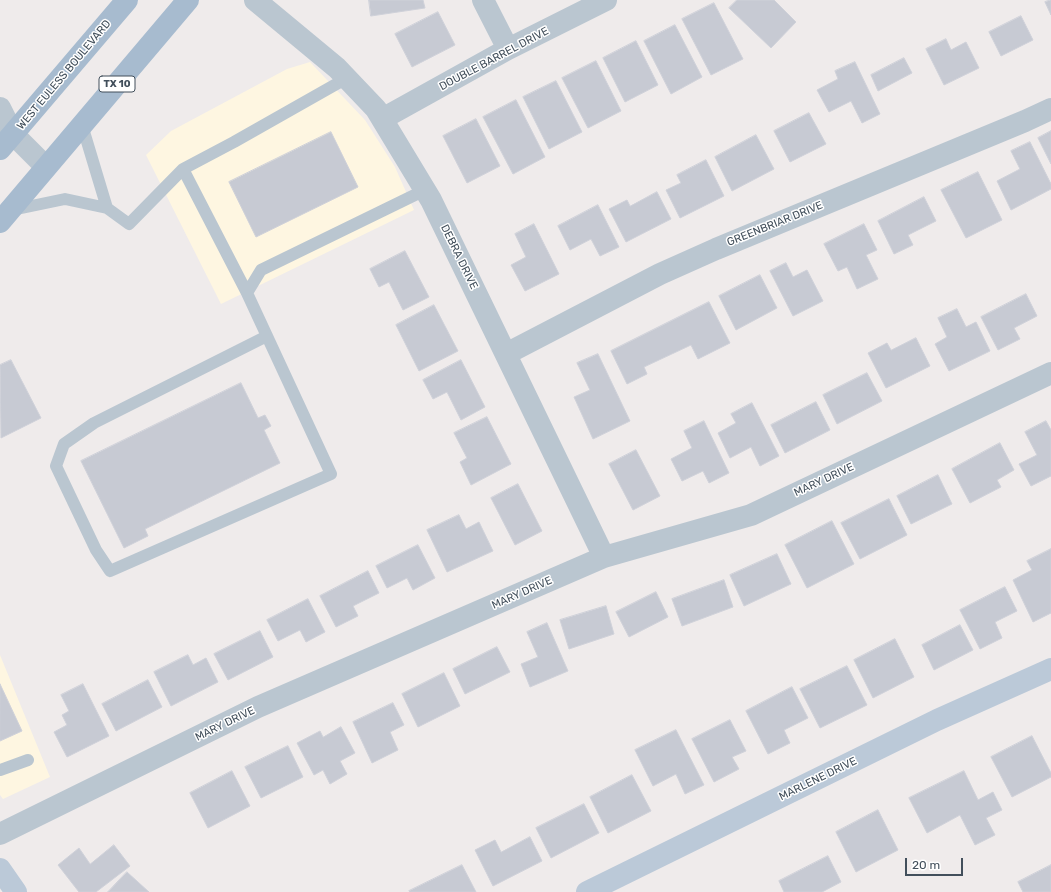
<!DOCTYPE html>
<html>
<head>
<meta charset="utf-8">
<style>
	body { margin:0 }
	#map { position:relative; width:1051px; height:892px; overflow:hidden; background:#efebeb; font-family:Rubik,sans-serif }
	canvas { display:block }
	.scale { position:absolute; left:905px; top:858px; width:58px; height:18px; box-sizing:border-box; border:2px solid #424f5b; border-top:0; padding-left:5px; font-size:12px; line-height:14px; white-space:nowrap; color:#424f5b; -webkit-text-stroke:3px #fff; paint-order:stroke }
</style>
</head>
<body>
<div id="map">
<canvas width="1051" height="892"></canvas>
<div class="scale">20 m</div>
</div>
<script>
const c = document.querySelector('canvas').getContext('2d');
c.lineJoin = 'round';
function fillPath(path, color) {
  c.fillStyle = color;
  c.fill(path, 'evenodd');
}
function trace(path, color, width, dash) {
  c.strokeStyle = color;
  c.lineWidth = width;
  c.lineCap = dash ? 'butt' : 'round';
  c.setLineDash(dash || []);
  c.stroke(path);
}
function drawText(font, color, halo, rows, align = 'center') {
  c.font = font + ' Rubik,sans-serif';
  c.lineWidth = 3;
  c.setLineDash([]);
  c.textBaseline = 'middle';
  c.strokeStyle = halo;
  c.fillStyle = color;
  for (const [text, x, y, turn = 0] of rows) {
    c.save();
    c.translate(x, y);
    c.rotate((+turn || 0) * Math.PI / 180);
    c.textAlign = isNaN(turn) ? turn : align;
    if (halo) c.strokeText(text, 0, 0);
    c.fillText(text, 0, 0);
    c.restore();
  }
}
const commercial = new Path2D(`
	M310,62L365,120L395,167L414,210L221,304L146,155L171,131L287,69Z
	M0,655L50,777L3,799L0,795Z`);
const building = new Path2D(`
	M369,0H423L425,8L371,16Z
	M737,0H774L796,22L771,48L729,8Z
	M1051,0V15L1045,2Z
	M714,3L743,59L711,75L682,19Z
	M438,12L455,45L412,67L395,34Z
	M1021,16L1033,40L1001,56L989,32Z
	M675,25L702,77L671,94L644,41Z
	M946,39L951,50L966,42L979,68L944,85L926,49Z
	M636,41L658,85L625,102L603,58Z
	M904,58L912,73L878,91L871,75Z
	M596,61L621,111L588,128L562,78Z
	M855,62L880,114L862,123L851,101L829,112L817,90L838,79L835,71Z
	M556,81L582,132L549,149L523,97Z
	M516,100L545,157L513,174L483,117Z
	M809,113L826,144L790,162L774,131Z
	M476,119L500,166L467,183L443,136Z
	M1051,131V164L1038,138Z
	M331,132L358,187L256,237L229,182Z
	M756,135L774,169L732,191L715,157Z
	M1030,142L1051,184V189L1011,210L997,181L1020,169L1011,151Z
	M706,160L724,196L680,218L666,190L681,183L677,175Z
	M978,172L1002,220L966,238L941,190Z
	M657,192L671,219L626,242L609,209L627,200L630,206Z
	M924,197L936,221L908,235L913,245L894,254L878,221Z
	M598,205L619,247L600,256L591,239L570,250L558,226Z
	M534,224L559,274L525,291L511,265L526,257L515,234Z
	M864,224L877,250L866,255L878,279L857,289L847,267L838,271L824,244Z
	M405,251L429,297L403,310L389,282L379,287L370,269Z
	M786,263L793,277L807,270L823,301L793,316L770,271Z
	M760,275L777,308L736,330L719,296Z
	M1026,294L1037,316L1014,328L1020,339L998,350L981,317Z
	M709,302L730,343L698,359L691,345L644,367L647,374L627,384L611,351Z
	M434,305L458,351L419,371L396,325Z
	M957,309L966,327L976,322L990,351L949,371L935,344L947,337L938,318Z
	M916,338L930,366L886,388L868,353L887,343L891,350Z
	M598,354L630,421L593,439L574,397L590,390L577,363Z
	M11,360L41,418L1,438L0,365Z
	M461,360L485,407L461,420L447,392L433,399L423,380Z
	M867,373L882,401L837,424L823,395Z
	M241,383L258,418L265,415L271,426L264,430L280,463L145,529L148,536L124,548L81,461Z
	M816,402L830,430L785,453L771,425Z
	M752,403L779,456L760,466L751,447L730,458L718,433L736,423L731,414Z
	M487,417L511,464L471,485L460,462L467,458L454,433Z
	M704,421L729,473L709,483L703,471L682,481L671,459L692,448L684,431Z
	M1046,421L1051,430V476L1031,486L1019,464L1037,455L1025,432Z
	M1000,443L1014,470L997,480L1001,487L970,503L952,469Z
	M636,450L660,496L633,510L609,464Z
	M938,475L952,504L911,524L897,496Z
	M518,484L542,531L515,545L491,498Z
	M889,499L907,535L860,559L841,523Z
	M459,515L466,529L479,522L493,551L447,572L427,530Z
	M832,521L854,564L807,588L785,545Z
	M418,545L435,578L413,590L407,578L387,588L376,566Z
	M1051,549V613L1033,622L1013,580L1032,570L1027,561Z
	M777,554L791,584L744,606L730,575Z
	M368,571L379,593L353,606L358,616L336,627L320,596Z
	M724,580L733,607L682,626L672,599Z
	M1005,587L1017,611L995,622L1002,638L980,649L960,610Z
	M656,592L668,617L629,637L616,612Z
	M308,599L325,632L306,642L300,630L278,641L267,620Z
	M606,606L614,634L569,649L560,620Z
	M547,623L568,671L530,687L521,664L538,657L527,632Z
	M960,625L973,650L934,670L922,645Z
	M260,631L273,657L228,680L214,654Z
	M895,639L914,677L873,698L854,660Z
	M497,647L510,672L465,694L453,669Z
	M188,655L193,665L206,658L218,682L171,706L154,672Z
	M847,666L867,705L820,728L800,689Z
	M444,673L460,706L418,727L402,694Z
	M148,680L162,707L116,731L102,704Z
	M0,684L22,731L0,741Z
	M83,684L109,736L67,757L54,732L67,725L62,715L69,711L61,695Z
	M792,687L808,718L784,730L790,743L768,754L746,711Z
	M393,703L404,725L390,732L398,750L372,763L353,722Z
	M730,720L746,751L732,757L739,769L714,782L692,739Z
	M341,727L355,753L340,761L347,774L330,784L323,770L314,775L297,743L320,731L323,737Z
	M676,730L704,785L685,794L676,774L653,786L635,750Z
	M1032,736L1051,773V777L1012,797L991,757Z
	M288,746L303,777L261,798L245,767Z
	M232,771L250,806L208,828L190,793Z
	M964,771L978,800L993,792L1002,810L986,818L995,835L975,845L960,815L927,833L909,798Z
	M632,775L651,811L608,833L590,797Z
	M584,804L599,833L551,858L536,828Z
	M878,810L898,850L856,872L836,832Z
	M530,837L542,861L493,886L475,850L495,840L501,852Z
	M114,845L130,866L96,892H79L58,865L79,848L90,864Z
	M828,856L841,882L822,892H784L779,881Z
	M462,865L476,892H410L409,891Z
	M1051,865V892H1023L1018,882Z
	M127,872L149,892H108Z`);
const lane = new Path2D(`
	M82,125L107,208
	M183,169L247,293
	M12,210L65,199L107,208L129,224L183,169L234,142L347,78
	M267,336L94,423L64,444L56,466L96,550L110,571L331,474L247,293L261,270L425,190
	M0,770L28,760`);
const street = new Path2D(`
	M255,0L337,68L376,109L431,200L604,557
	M483,0L508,49
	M0,108L13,134L46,167
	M382,119L508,49L606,0
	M506,354L660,274L716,249L1025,121L1051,109
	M0,834L258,707L604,557L751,515L1051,373`);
const secondary = new Path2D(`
	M0,869L16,892
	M587,892L937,720L1051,669`);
const primary = new Path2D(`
	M0,149L127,0
	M0,222L188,0`);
const shields = [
	[117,84,36]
];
const shieldNames = [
	["TX 10",117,84]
];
const streetNames = [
	["DOUBLE BARREL DRIVE",494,59,-28],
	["WEST EULESS BOULEVARD",64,75,-50],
	["GREENBRIAR DRIVE",775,224,-22],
	["DEBRA DRIVE",459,257,64],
	["MARY DRIVE",824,480,-25],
	["MARY DRIVE",522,593,-24],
	["MARY DRIVE",225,724,-26],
	["MARLENE DRIVE",818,779,-26]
];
fillPath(commercial, '#fef6e1');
fillPath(building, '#c7cad3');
trace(building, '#cfd1d9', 1);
trace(lane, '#bac6d0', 12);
trace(street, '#bac6d0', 22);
trace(secondary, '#bbc9d8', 22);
trace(primary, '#a7bbcf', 22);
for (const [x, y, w] of shields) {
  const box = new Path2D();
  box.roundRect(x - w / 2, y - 8, w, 16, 3);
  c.fillStyle = '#fff';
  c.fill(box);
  trace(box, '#424f5b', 1);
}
drawText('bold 10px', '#424f5b', null, shieldNames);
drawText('11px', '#424f5b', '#fff', streetNames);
</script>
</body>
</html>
